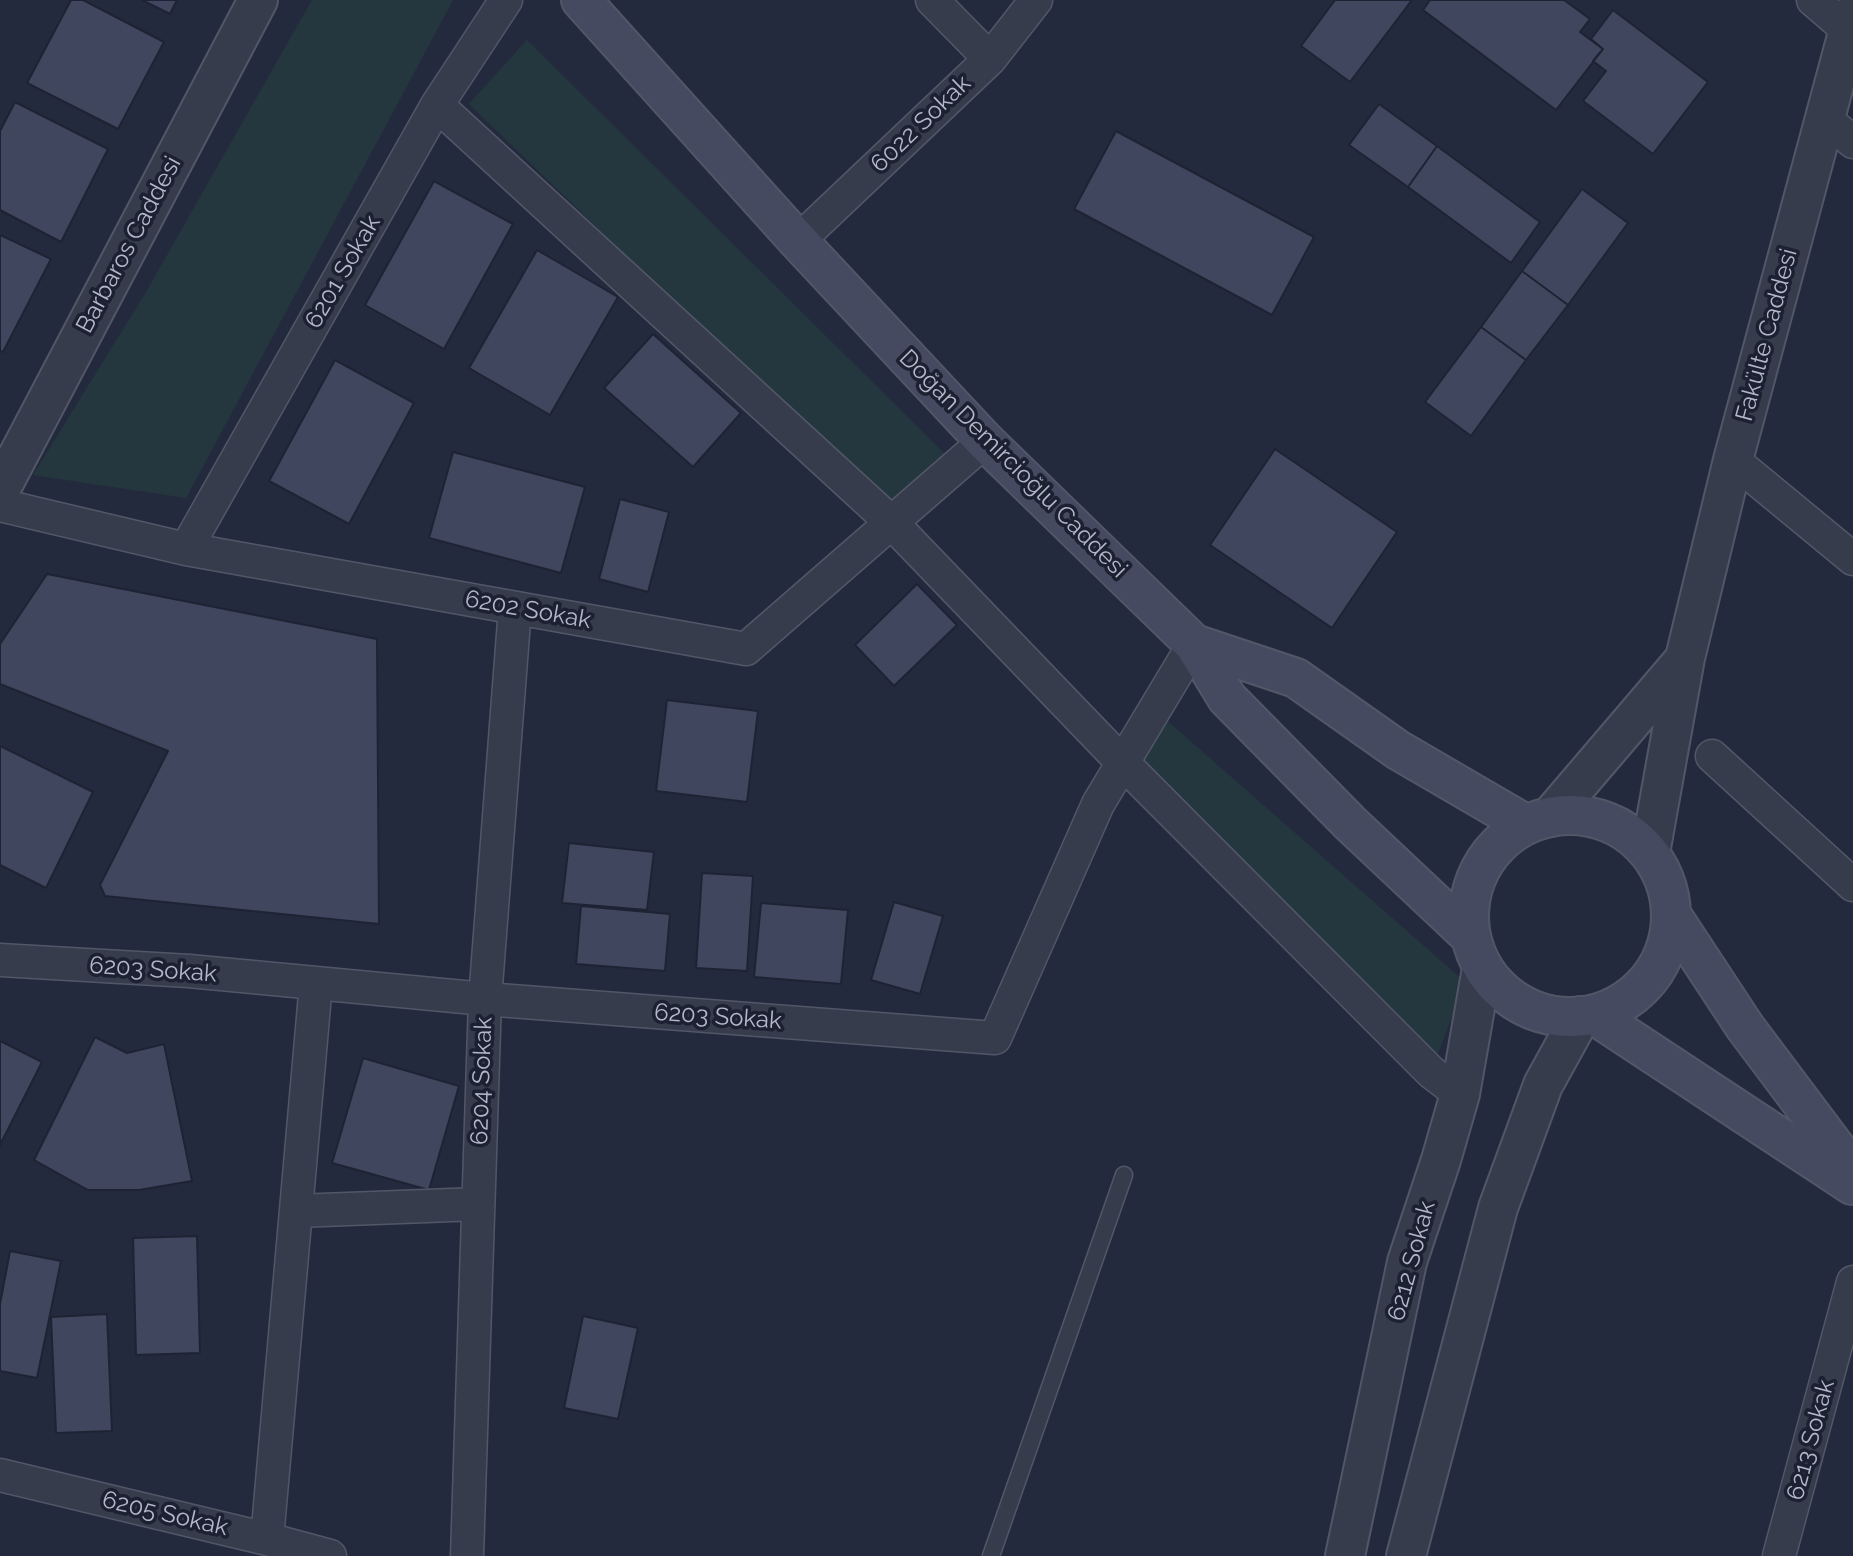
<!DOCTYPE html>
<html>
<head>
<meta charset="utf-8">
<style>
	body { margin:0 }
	canvas { display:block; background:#232a3d }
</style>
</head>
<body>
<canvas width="1853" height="1556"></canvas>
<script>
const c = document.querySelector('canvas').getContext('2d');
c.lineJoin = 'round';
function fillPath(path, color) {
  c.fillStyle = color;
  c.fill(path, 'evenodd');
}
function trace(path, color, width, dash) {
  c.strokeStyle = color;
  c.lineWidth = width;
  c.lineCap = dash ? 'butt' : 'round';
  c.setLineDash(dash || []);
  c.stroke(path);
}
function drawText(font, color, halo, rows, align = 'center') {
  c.font = font + ' Raleway,sans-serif';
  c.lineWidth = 7;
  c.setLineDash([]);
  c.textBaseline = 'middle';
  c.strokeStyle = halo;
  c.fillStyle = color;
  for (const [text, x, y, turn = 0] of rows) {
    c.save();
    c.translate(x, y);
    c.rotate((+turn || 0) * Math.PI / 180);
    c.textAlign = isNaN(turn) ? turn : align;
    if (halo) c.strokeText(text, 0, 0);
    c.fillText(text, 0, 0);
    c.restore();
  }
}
const green = new Path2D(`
	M312,0H453L186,498L33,475L145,294Z
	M527,40L946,455L890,510L469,104Z
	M1156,711L1465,982L1431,1072L1123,763Z`);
const building = new Path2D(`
	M71,0H83L164,42L118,129L27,83Z
	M142,0H177L170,14Z
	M1335,0H1412L1350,82L1301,46Z
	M1430,0H1564L1590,19L1580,32L1603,49L1556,110L1423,10Z
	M1613,10L1708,82L1653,154L1583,101L1606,71L1593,61L1603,49L1591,39Z
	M15,102L108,149L61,242L0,210V131Z
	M1379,104L1437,146L1408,187L1349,145Z
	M1116,131L1314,237L1272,315L1074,209Z
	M1437,146L1540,222L1511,263L1408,187Z
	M434,181L513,224L444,349L365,305Z
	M1582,189L1628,223L1568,305L1522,271Z
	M0,235L51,259L3,352L0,351Z
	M537,250L618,297L550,415L469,368Z
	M1522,271L1568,305L1526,360L1481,327Z
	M1481,327L1526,360L1471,436L1425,402Z
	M653,334L741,413L693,467L604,388Z
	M335,360L414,403L349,524L269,481Z
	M1275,449L1397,532L1332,628L1210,545Z
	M453,452L585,487L561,573L429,538Z
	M620,499L669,512L648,592L599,579Z
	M47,574L377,639L379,924L105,896L100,885L168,751L0,684V644Z
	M917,584L957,625L894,686L855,645Z
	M667,700L758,711L747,802L656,791Z
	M0,746L93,792L46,888L0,865Z
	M569,843L654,852L647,910L562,903Z
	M702,873L753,876L747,971L696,968Z
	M894,902L943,916L920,994L871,980Z
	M761,903L848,910L841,984L754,977Z
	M581,906L670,914L665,971L576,964Z
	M95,1037L127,1053L164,1044L192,1181L139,1190H88L34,1160Z
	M0,1041L42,1062L0,1145Z
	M363,1058L459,1086L429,1190L332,1163Z
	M197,1236L200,1353L136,1355L133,1238Z
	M10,1251L61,1261L37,1378L0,1371V1304Z
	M107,1314L112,1431L56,1433L51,1317Z
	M583,1316L638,1328L618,1419L564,1408Z`);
const service = new Path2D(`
	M991,1556L1124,1175`);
const minor = new Path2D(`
	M932,0L990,59
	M1813,0L1849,31
	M437,105L891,522L1123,763L1431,1072L1460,1094
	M1825,119L1853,142
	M798,241L990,59L1036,0
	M1733,460L1853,559
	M0,505L186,549L746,649L985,441
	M186,549L437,105L506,0
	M1712,756L1853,885
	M0,960L189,971L485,999L995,1038L1098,804L1194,644
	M296,1211L478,1204
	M0,1475L267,1539L330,1556
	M267,1539L316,983
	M467,1556L485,999L515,608
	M1779,1556L1853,1282`);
const tertiary = new Path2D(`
	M0,490L258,0
	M1550,817L1684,660
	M1650,853L1685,658L1733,460L1853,14
	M1345,1556L1407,1262L1441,1160L1460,1094L1482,968
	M1406,1556L1498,1208L1543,1085L1581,1016`);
const secondary = new Path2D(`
	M581,0L798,241L985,441L1194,644L1296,678L1398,750L1525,824
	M1194,644L1227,698L1351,824L1469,935
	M1469 916a101 101 0 1 1 202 0a101 101 0 1 1-202 0Z
	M1672,916L1745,1027L1853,1171
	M1594,1015L1852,1185`);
const streetNames = [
	["6022 Sokak",921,124,-44],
	["Barbaros Caddesi",129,245,-62],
	["6201 Sokak",343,272,-60],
	["Fakülte Caddesi",1767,335,-75],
	["Doğan Demircioğlu Caddesi",1013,464,45],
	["6202 Sokak",528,610,10],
	["6203 Sokak",153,970,4],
	["6203 Sokak",718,1017,4],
	["6204 Sokak",482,1081,-88],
	["6212 Sokak",1412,1261,-75],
	["6213 Sokak",1811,1440,-75],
	["6205 Sokak",165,1514,13]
];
fillPath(green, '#25373e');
fillPath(building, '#3f465d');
trace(building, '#1e2334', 2);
trace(service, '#525768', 19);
trace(minor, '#525768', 35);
trace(tertiary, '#525768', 42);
trace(secondary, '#525768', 42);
trace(service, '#373c4d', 16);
trace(minor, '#373c4d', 32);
trace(tertiary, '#373c4d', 38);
trace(secondary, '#454a60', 38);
drawText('24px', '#b3b7c9', '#1c2132', streetNames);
</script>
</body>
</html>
